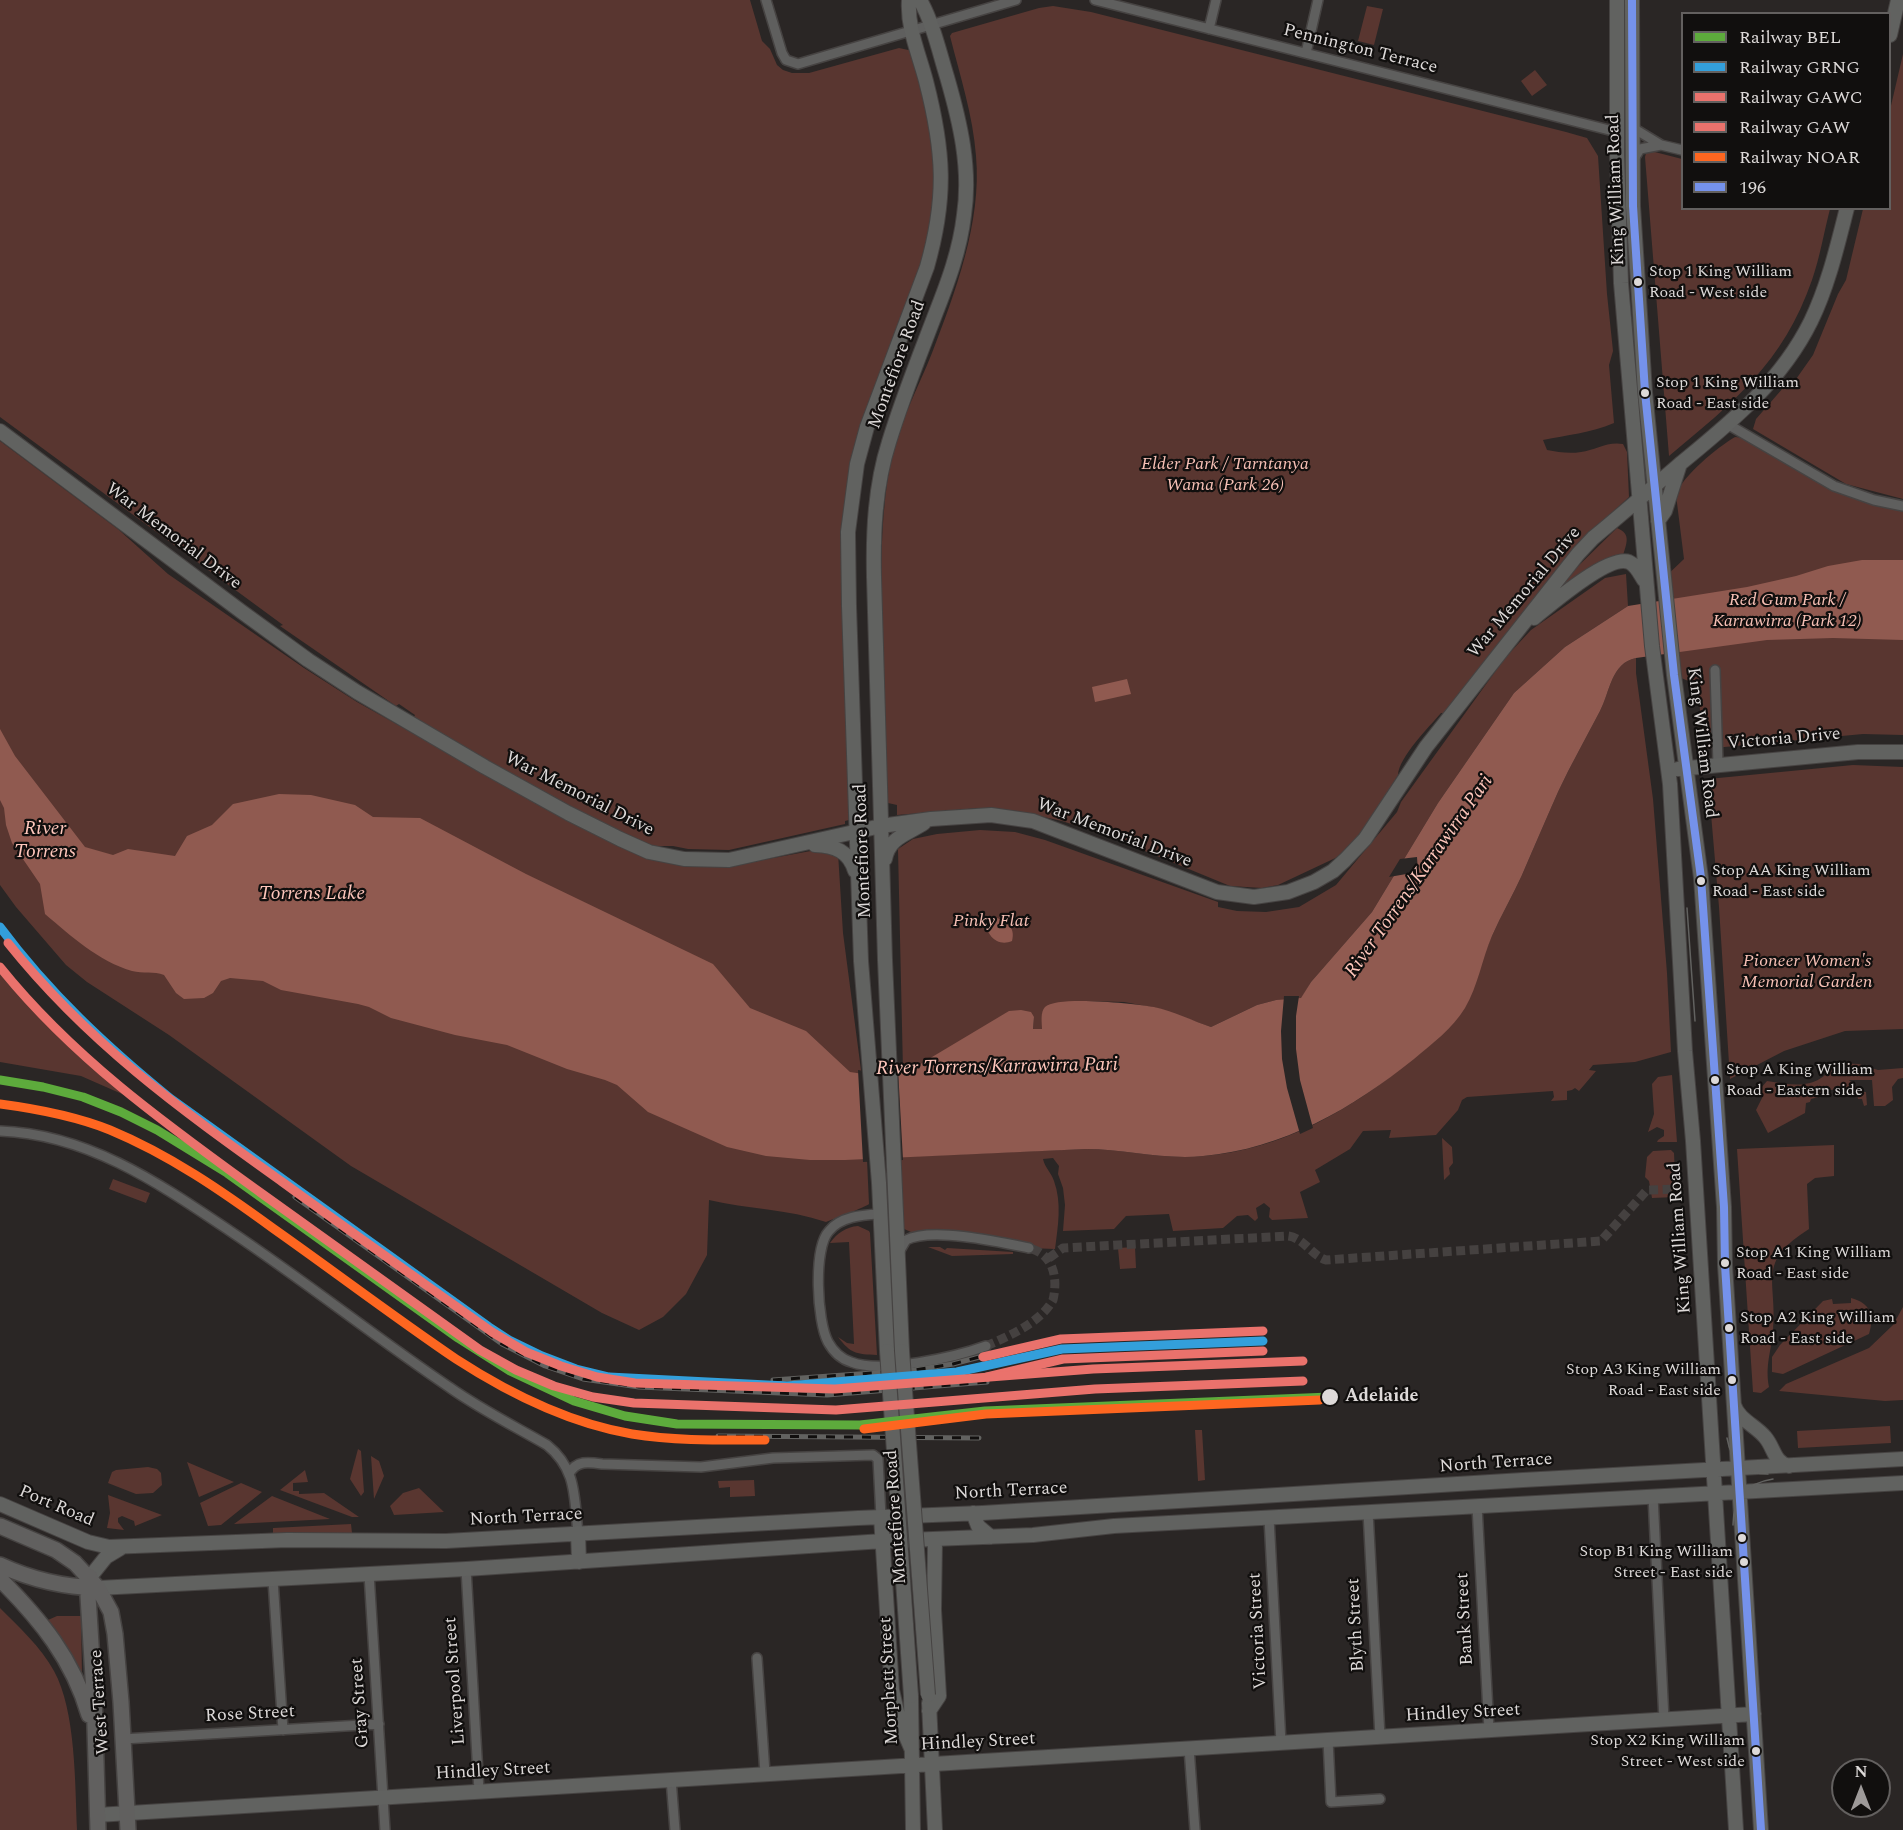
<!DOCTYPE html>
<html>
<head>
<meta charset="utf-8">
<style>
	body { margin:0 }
	#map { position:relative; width:1903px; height:1830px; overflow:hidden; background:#2a2625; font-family:Spectral,serif }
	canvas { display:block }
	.legend { position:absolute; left:1681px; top:12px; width:210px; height:198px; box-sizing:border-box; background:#110f0e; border:2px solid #63605f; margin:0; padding:8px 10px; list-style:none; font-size:18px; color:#ddd9d8 }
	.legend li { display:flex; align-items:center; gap:12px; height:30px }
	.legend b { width:30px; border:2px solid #63605f }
	.north { position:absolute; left:1831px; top:1758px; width:60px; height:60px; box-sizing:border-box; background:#110f0e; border:2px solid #63605f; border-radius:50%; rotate:0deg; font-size:16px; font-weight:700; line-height:24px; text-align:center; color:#ddd9d8 }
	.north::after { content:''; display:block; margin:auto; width:21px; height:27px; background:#9e9a99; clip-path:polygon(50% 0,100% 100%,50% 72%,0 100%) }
</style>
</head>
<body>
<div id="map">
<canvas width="1903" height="1830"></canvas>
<ul class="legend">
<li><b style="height:8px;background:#5dab3c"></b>Railway BEL</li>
<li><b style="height:8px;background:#339fdb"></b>Railway GRNG</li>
<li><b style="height:8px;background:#ea726c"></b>Railway GAWC</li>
<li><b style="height:8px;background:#ea726c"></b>Railway GAW</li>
<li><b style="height:8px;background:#fe6620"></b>Railway NOAR</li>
<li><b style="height:8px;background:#7592eb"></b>196</li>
</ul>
<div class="north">N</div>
</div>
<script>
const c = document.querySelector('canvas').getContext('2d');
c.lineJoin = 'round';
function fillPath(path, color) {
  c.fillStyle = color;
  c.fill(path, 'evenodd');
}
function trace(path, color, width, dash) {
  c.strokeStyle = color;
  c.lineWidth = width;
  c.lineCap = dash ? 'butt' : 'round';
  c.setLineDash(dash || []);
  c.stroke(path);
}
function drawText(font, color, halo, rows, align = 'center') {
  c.font = font + ' Spectral,serif';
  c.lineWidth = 4.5;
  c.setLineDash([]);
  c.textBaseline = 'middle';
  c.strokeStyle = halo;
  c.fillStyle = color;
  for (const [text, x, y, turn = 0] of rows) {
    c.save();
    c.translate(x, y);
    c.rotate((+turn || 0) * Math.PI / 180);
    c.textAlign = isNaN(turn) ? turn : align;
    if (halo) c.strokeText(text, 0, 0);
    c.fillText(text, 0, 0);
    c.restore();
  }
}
const green = new Path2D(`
	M0,0H750L762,41L770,49L777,65L783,70L792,73H809L899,48L913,51L939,163L936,220L862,431L846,656L849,820L845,821V824L729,850L688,849L673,846H643L412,721L415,715L399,704L396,706L280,626L283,625L0,417Z
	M1053,6L1091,12L1566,132L1587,138L1598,156L1607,294L1613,351L1609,365L1614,423C1590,433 1567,435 1543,440L1547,450C1558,452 1569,454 1581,452C1595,450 1608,441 1623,444L1627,452L1629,497L1585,537L1501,640L1446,713H1441C1429,727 1399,757 1398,775L1366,827L1346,853L1278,885L1262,888L1230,886L1111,837L1062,821L1017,811L979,808L897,815V805L888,803C885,740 882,677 881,613C881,562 881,510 891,459C899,423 918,388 932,353C955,293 982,222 976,156C973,115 960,76 950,36L952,33L1039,8Z
	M1367,6L1383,9L1374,45L1358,41Z
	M1903,54V499L1846,484L1753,429L1756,419L1790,380L1794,382L1813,355L1838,294L1846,280L1863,209L1890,208V110Z
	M1535,70L1547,85L1532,96L1521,81Z
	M1647,150L1682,159V208L1830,209C1824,232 1820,257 1812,280C1783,363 1734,402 1669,456L1645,157Z
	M1735,437L1746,438L1824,484L1851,497L1903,511V735L1863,734L1703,749L1698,685L1674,675L1663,579L1684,559L1676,495C1682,476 1718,447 1735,437Z
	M0,441L119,530L168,574L304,668L357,702L484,773L685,865L730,866L816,850L838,853L843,933L864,1093L869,1204C866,1207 831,1220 826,1222C788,1209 747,1209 709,1200L707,1255L686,1294L663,1317L639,1330L602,1313L351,1166L169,1035L87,982L66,965L16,907L0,885Z
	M1617,528C1632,534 1626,544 1623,556L1552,600L1566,578Z
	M1626,574L1628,606L1565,647L1514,693L1438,803L1372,912L1311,982L1301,999L1276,1000L1257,1005L1211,1027L1157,1008L1124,1002L1085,1001L1042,1013V1029H1033L1034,1017L903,1071L898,849L913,839L937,834L980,830L1015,832L1045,840L1218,902V907L1237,911L1266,912L1299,907L1336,885L1397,812L1401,802L1505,658L1531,630L1605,578Z
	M1636,658V673L1653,799L1667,973L1671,1052L1635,1062L1593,1065L1589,1070L1596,1071L1579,1091L1575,1088L1572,1090L1567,1091V1100L1551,1101L1554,1097L1553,1091L1467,1097L1462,1100L1458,1110L1436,1135L1389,1138L1391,1130L1363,1131L1350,1149L1315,1170L1320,1182L1300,1192L1308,1218L1272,1220L1269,1217L1270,1208L1264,1203L1256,1208L1258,1218L1255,1221L1248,1215L1237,1216L1223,1228L1173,1231L1169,1214L1126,1216L1114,1229L1063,1231L1065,1205L1063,1188L1058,1174L1059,1166L1053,1158L1043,1159C1045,1168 1051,1172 1054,1181C1062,1203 1058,1226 1055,1249L1029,1248L920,1236L902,1228L895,1157L1086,1149C1125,1149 1164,1160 1203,1156C1281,1150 1351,1110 1410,1061C1426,1049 1444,1035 1457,1018C1475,993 1479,963 1492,936C1501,915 1513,895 1522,875C1534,847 1546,819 1558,792C1571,764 1586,738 1600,711C1610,692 1611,663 1636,658Z
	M1853,765L1903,767V1029L1845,1031L1784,1051L1730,1079L1719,907L1708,779Z
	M0,967C45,1018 95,1061 147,1105L81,1076L0,1062Z
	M1836,1063L1859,1064L1878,1070L1903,1068V1078L1898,1079L1892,1087L1893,1100L1885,1106H1874L1872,1080H1849L1861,1092H1866L1867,1105L1864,1106L1862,1099H1858L1857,1094L1846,1092L1842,1089L1830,1090L1826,1095L1811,1099L1810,1102L1806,1103L1805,1113L1768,1133L1756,1110L1763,1096L1761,1088L1767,1081C1796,1086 1817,1090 1836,1063Z
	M1672,1075L1677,1142H1657L1658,1140L1664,1136V1130L1657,1127L1648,1132L1654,1114L1652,1084L1658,1077Z
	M1442,1138L1452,1147L1453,1163L1449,1168L1450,1174L1444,1180Z
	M1834,1145V1176L1815,1178L1807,1184L1809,1229C1755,1263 1778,1280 1773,1331C1771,1353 1765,1365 1769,1387L1761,1393L1753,1392L1737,1149Z
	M1671,1150L1674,1153L1676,1197L1652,1198L1649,1181L1645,1177L1647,1157L1653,1151Z
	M113,1179L150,1193L146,1203L109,1189Z
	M858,1226L869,1231L870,1233L877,1355C856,1354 851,1354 838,1337L847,1343L854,1344L849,1242L830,1243C837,1233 846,1227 858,1226Z
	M928,1247H940L945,1250L947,1248L1013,1252V1254L952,1256Z
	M1135,1247L1136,1268L1120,1269L1118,1248Z
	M1851,1298C1870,1303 1875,1315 1869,1334L1783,1374L1772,1372V1357L1780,1345L1823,1301L1832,1299L1833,1304L1851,1303Z
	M1903,1307V1400L1885,1401L1779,1391L1786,1384L1869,1348L1893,1325Z
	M1890,1426L1891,1443L1798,1448L1797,1431Z
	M1195,1430H1202L1205,1480L1198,1481Z
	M358,1449L361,1451L364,1492L361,1496L350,1479Z
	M371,1456L379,1461L384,1476L374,1499Z
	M187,1462L234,1482L199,1497Z
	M148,1467L157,1469L161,1473L162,1485L153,1493L136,1494L108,1483L112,1472L116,1470Z
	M305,1470L308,1482L293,1483V1491H299V1494L324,1493L359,1517H352L280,1490Z
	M754,1480L755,1496L730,1497V1487L719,1488L718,1481Z
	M241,1483L262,1492L221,1525L208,1526L200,1503Z
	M419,1488L444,1512L394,1515L390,1506L403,1493Z
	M108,1495L162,1515L135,1526L134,1521L122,1516L118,1518V1522L124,1530L107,1528L110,1513Z
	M272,1496L330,1519L234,1524Z
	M351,1524L352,1533H273V1528Z
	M0,1608C19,1627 41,1647 54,1671C76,1711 75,1784 77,1830H0Z
	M57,1616H81L82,1676L57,1632L48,1620Z`);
const water = new Path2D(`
	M1862,560H1903V640L1833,638L1767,640L1636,658C1611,663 1610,692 1600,711C1586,738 1571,764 1558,792C1546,819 1534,847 1522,875C1513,895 1501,915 1492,936C1482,959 1478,986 1465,1008C1453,1028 1432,1044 1414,1059C1353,1108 1283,1149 1203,1156C1164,1160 1125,1149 1086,1149L845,1160H810L766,1156L727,1147L648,1112L617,1085L605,1080L567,1069L507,1045L455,1035L391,1018L369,1007L358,1004L281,990L263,981L230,978L221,981L213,993L204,998L184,999L176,993L164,975C154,971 143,974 132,971C98,961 71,936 45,914L40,884L12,843L6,825L4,808L0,800V729L15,756L85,847L113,855L128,849L175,856L187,836L212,825L233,804L279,794L311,795L355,805L373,817L420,818L526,874L713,964L750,1008L806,1031L850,1072L877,1076L903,1071L917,1066L1009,1011L1021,1010L1031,1012L1034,1017L1033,1029H1042C1042,1023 1040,1012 1045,1007C1057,995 1137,1004 1154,1007C1173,1011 1193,1021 1211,1027L1257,1005L1276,1000L1301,998L1311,982L1372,912L1438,803L1514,693L1565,647L1628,606L1747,587L1796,576L1828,566Z
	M1127,679L1131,694L1095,702L1092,687Z
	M993,917C1006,920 1016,927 1012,941C998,947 986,936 986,921Z`);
const pier = new Path2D(`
	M1417,857L1418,872L1389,877L1400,859Z
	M1284,996H1299L1296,1016V1049L1300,1080L1313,1128L1300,1134L1287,1088L1282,1059L1281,1031Z
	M898,1069L903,1160L863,1162L858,1070L876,1073Z`);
const streetTunnel = new Path2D(`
	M1049,1258L1063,1248L1288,1236C1304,1238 1311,1255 1326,1260L1601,1241L1647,1190L1680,1189
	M986,1346C1009,1336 1040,1323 1053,1300C1058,1278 1054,1254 1029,1248`);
const street = new Path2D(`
	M766,0L782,53L786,60L798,64L1016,0
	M1095,0L1617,132
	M1209,29L1216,0
	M1306,53L1318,0
	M1633,128L1661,145L1682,150
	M1634,159L1640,149L1661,145
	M1729,425L1834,486L1874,500L1903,506
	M1715,670L1718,764
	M0,1131C88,1134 160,1184 230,1231C305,1281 375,1337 449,1387C480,1409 514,1426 547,1445C577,1469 574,1497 578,1533
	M880,1214C863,1215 841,1216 829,1231C813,1248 817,1322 828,1342C833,1351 841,1359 851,1362C881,1374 956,1357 986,1346
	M899,1252L906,1240C932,1227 1000,1242 1029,1248
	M569,1474C576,1460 589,1462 602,1464L701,1467L773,1458L873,1455L878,1459L881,1517
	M1653,1496L1664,1720
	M1477,1506L1489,1730
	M1368,1512L1380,1737
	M1269,1518L1281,1743
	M466,1569L479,1791
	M369,1574L385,1830
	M273,1580L283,1730
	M757,1658L765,1773
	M123,1739L379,1724
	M1328,1740L1331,1802L1380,1799
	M1189,1748L1195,1830
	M671,1779L675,1830`);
const secondary = new Path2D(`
	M1617,0V154L1621,283L1652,646L1670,784L1685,1051L1693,1141L1736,1830
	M1632,0L1633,206L1645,392L1674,675L1701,878L1724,1207L1725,1265L1761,1830
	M1890,35L1898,0
	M0,431L242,612L308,660L357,692L485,767L568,813L620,839L649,852L684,859L729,860L881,826L931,819L991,815L1033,821L1217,892L1254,897L1288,892L1314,882L1333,871L1345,860L1365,839L1426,747L1578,554L1593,538C1622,514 1651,489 1680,464C1731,422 1781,382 1811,321C1828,286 1837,247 1847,208
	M1658,521L1665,511L1679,467
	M1534,618C1550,605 1609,554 1629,562C1636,565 1640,574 1644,580
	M1678,769L1858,752H1903
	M815,845C835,846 849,851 855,871
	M885,859C889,837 908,834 924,823
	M887,1351L879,1183L861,961L849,606L848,532L857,464L867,427L927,267C947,197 944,151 926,81C919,54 907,28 909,0
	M902,1351L885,960L874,577C873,532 875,486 889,442C902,399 919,357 935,315C948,282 960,250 964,215C971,168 960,122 947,77C939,51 933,23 920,0
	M1734,1405C1739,1420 1755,1425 1765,1437C1774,1447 1774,1463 1789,1466
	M0,1504L88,1542L109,1547L287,1540L446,1541L858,1518L982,1513L1523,1480L1903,1459
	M973,1513L978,1526L991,1537
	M881,1517L892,1690L899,1720L911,1748
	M578,1533L579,1562
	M90,1577L106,1557L121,1548
	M98,1588L466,1569L883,1541L1033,1535L1114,1526L1903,1483
	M911,1696L913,1830
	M929,1703L935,1830
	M929,1711L939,1696L934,1610L935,1541
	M97,1815L1754,1714`);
const primary = new Path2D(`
	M0,1526L56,1550L75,1563L98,1588L111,1612L115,1634L121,1702L128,1830
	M0,1565C30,1579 64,1587 98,1588
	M90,1577L88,1596L94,1693L98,1830
	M0,1579C40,1619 73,1659 89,1715`);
const tram = new Path2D(`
	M1687,908L1695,1021
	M1727,1438C1731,1461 1745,1474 1768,1474
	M1733,1525C1733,1498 1747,1483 1773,1479`);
const rail = new Path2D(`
	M295,1197L502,1344L545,1366L583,1379L639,1387L827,1395L987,1382
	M773,1380L915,1370L953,1364L987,1355
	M718,1436L979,1438`);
const secondaryBridge = new Path2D(`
	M887,1351L911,1696
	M902,1351L928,1695`);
const bus1 = new Path2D(`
	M1632,0L1633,206L1645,392L1674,675L1701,878L1724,1207L1725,1265L1761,1830`);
const rail1 = new Path2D(`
	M0,1080L43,1087L83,1097L121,1112L157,1130L227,1173L458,1338L510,1371L574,1401L625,1416L677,1424L860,1425L985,1411L1330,1397`);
const rail2 = new Path2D(`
	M0,927C49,993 107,1047 171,1099L489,1327L509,1340L542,1356L576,1369L609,1377L787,1386L957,1372L1062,1349L1263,1341`);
const rail3 = new Path2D(`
	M0,967C73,1058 167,1125 261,1193C334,1245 407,1297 480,1350L516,1370L554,1386L593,1397L634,1403L836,1410L1095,1389L1303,1381
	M987,1377L1063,1359L1263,1351`);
const rail4 = new Path2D(`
	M8,943C88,1043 179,1108 281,1181C351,1232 422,1282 492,1332L526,1352L561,1366L597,1377L635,1383L835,1389L1093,1369L1303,1361
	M983,1357L1061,1339L1263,1331`);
const rail5 = new Path2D(`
	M0,1104C38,1109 75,1116 110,1130C170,1155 222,1191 274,1229C335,1272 394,1317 456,1359C510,1394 568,1423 632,1434C676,1441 721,1440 765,1440
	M864,1429L986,1414L1320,1400`);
const markers = [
	[1638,282,5,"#ddd9d8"],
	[1645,393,5,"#ddd9d8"],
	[1701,881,5,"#ddd9d8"],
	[1715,1080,5,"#ddd9d8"],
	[1725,1263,5,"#ddd9d8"],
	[1729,1328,5,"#ddd9d8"],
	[1732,1380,5,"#ddd9d8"],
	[1330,1397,9,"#ddd9d8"],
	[1742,1538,5,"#ddd9d8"],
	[1744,1562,5,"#ddd9d8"],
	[1756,1751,5,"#ddd9d8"]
];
const busNames = [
	["Stop 1 King William",1649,273],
	["Road - West side",1649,294],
	["Stop 1 King William",1656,384],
	["Road - East side",1656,405],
	["Stop AA King William",1712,872],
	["Road - East side",1712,893],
	["Stop A King William",1726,1071],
	["Road - Eastern side",1726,1092],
	["Stop A1 King William",1736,1254],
	["Road - East side",1736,1275],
	["Stop A2 King William",1740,1319],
	["Road - East side",1740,1340],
	["Stop A3 King William",1721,1371,"right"],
	["Road - East side",1721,1392,"right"],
	["Stop B1 King William",1733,1553,"right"],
	["Street - East side",1733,1574,"right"],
	["Stop X2 King William",1745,1742,"right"],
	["Street - West side",1745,1763,"right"]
];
const streetNames = [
	["Pennington Terrace",1360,50,14],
	["King William Road",1617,190,-92],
	["Montefiore Road",898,365,-70],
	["War Memorial Drive",173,537,37],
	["War Memorial Drive",1525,593,-50],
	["Victoria Drive",1784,740,-5],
	["King William Road",1701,743,83],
	["War Memorial Drive",579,795,27],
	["War Memorial Drive",1114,834,21],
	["Montefiore Road",864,851,-92],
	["King William Road",1681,1238,-94],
	["North Terrace",1496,1464,-4],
	["North Terrace",1011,1492,-3],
	["Port Road",56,1507,23],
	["Montefiore Road",897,1517,-94],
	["North Terrace",526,1518,-3],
	["Bank Street",1466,1619,-93],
	["Blyth Street",1357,1625,-93],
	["Victoria Street",1259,1631,-93],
	["Liverpool Street",456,1681,-94],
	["Morphett Street",890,1681,-93],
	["West Terrace",101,1702,-94],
	["Gray Street",361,1703,-94],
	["Hindley Street",1463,1714,-3],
	["Rose Street",250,1715,-3],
	["Hindley Street",978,1743,-3],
	["Hindley Street",493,1772,-3]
];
const parkNames = [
	["Elder Park / Tarntanya",1225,465],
	["Wama (Park 26)",1225,486],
	["Red Gum Park /",1787,601],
	["Karrawirra (Park 12)",1787,622],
	["Pinky Flat",991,922],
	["Pioneer Women's",1807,962],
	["Memorial Garden",1807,983]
];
const stopNames = [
	["Adelaide",1345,1397]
];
const waterNames = [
	["River",45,830],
	["Torrens",45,853],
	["River Torrens/Karrawirra Pari",1420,877,-55],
	["Torrens Lake",312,895],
	["River Torrens/Karrawirra Pari",997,1068,-1]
];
fillPath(green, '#593630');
fillPath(water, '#905a50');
fillPath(pier, '#2a2625');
trace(streetTunnel, '#454140', 9, [9, 4.5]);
trace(street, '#464342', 12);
trace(secondary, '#464342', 16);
trace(primary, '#464342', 18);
trace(street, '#5f5f5e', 9);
trace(secondary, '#616260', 14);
trace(primary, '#61605f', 15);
trace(tram, '#626260', 1.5);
trace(rail, '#626260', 5);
trace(rail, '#110f0e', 3, [9]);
trace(secondaryBridge, '#464342', 16, []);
trace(secondaryBridge, '#616260', 14);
trace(bus1, '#7592eb', 8);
trace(rail1, '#5dab3c', 9);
trace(rail2, '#339fdb', 9);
trace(rail3, '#ea726c', 9);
trace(rail4, '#ea726c', 9);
trace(rail5, '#fe6620', 9);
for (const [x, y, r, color] of markers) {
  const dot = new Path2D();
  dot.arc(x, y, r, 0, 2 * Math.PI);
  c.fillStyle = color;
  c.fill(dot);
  trace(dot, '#110f0e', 2);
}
drawText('16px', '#ddd9d8', '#110f0e', busNames, 'left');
drawText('18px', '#ddd9d8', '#110f0e', streetNames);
drawText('italic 18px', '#f7c0b5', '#110f0e', parkNames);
drawText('bold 18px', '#ddd9d8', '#110f0e', stopNames, 'left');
drawText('italic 20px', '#fec6bb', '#110f0e', waterNames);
</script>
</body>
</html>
